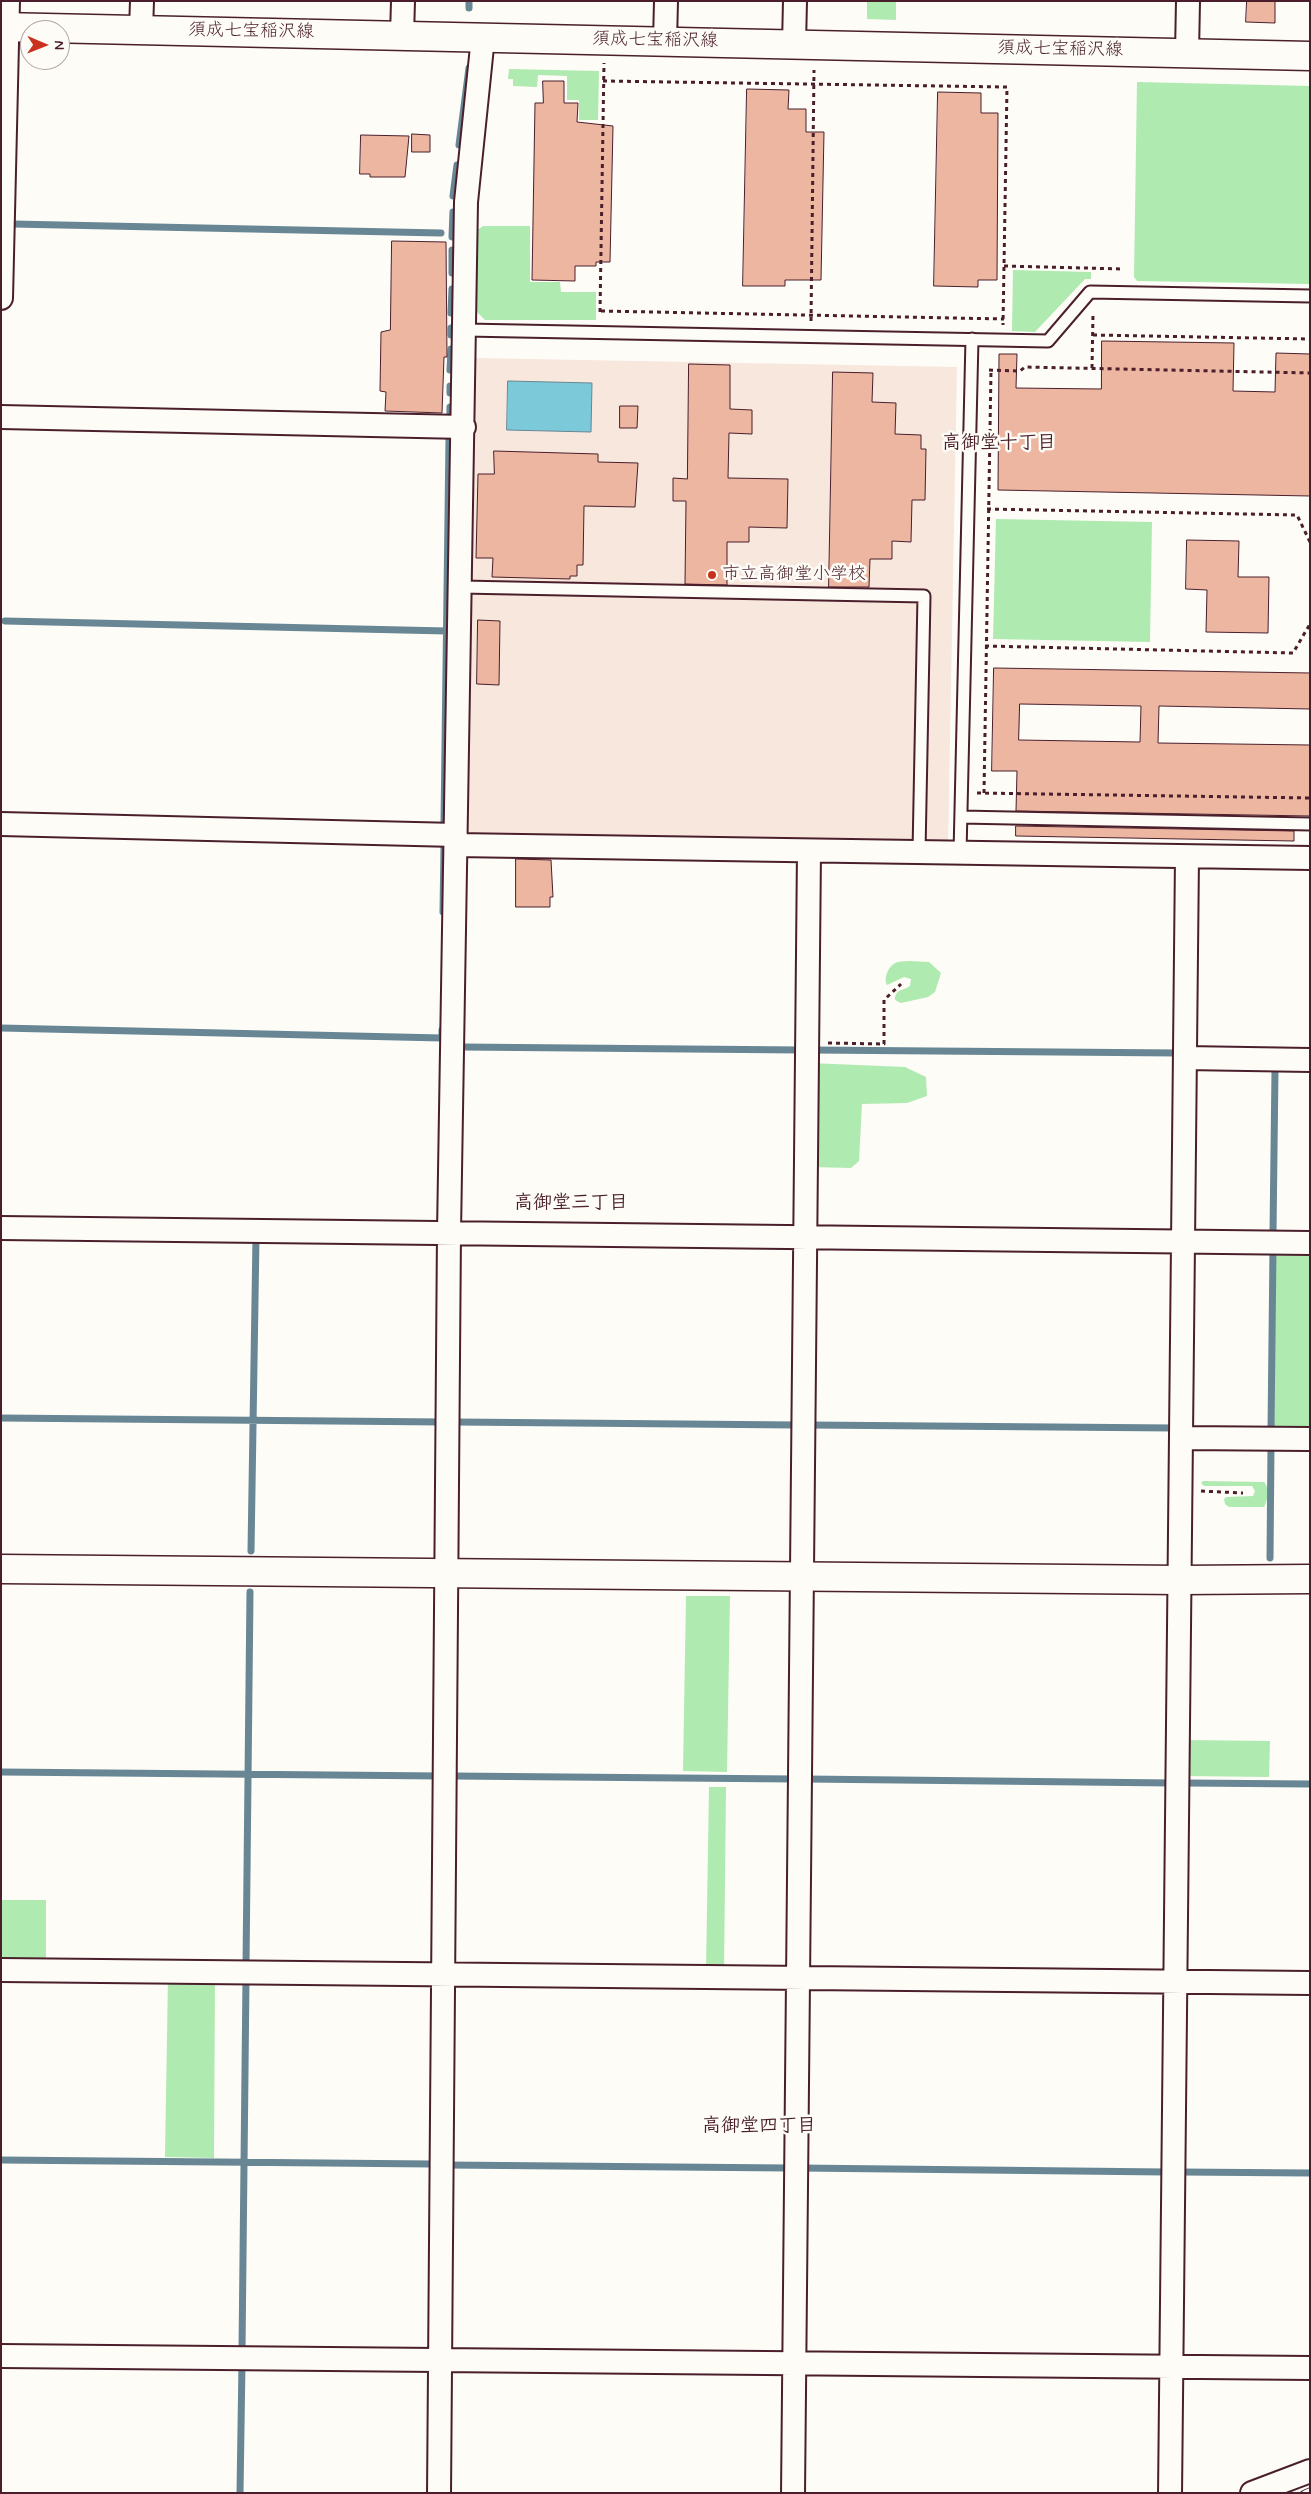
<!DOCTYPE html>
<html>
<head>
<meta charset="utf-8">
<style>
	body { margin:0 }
	#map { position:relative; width:1311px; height:2494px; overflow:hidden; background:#fdfcf7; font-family:Mynerve,sans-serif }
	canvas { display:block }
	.frame { position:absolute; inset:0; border:2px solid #4a1f2b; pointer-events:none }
	.north { position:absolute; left:20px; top:20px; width:50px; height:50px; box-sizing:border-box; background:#fdfcf7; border:1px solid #b5a4a5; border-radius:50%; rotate:91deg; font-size:14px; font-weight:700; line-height:20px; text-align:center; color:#4a1f2b }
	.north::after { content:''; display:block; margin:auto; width:18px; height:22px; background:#c8321e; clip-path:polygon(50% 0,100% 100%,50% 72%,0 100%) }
</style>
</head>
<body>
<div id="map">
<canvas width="1311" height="2494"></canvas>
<div class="frame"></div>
<div class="north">N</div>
</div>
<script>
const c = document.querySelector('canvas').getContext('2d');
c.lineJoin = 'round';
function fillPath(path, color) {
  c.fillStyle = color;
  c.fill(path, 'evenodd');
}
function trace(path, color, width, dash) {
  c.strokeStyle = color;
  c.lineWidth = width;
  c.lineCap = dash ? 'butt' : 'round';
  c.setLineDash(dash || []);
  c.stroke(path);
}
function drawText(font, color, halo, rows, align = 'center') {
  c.font = font + ' Mynerve,"Klee One",sans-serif';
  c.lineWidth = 5;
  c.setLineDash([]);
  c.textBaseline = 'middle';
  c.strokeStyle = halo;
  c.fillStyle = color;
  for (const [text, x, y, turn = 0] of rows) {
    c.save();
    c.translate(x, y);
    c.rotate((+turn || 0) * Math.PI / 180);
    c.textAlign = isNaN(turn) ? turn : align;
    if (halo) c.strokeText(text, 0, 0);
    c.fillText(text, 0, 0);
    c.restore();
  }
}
const built = new Path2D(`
	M475,358L957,367L948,846L466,837Z`);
const green = new Path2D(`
	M867,1H896V20L867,19Z
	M509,69L599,71L598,120H579V100H567V76L538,75L537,87L513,86V79H508Z
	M1137,82L1310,86V284L1137,281L1134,277Z
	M483,226H530V282H560L561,292H596V320H485L475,310L476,231Z
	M1013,270L1091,272V279H1085L1035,332L1012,331Z
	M996,519L1152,522L1150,642L993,639Z
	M911,961L929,962L941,973L935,992L928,997L901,1003L895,1000C895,989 903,991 910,986L911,979L904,977L887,985C883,978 889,964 898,962C902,961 907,961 911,961Z
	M810,1063L905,1067L926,1077L927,1096L907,1103L862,1104L859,1161L851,1168L810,1167Z
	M1276,1247H1310V1427L1274,1426Z
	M1203,1481L1264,1482C1270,1488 1268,1500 1264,1507H1229L1225,1504L1224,1499L1226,1497L1253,1496L1255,1491L1252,1486H1204L1201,1483Z
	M686,1596H730L727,1772L683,1771Z
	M1185,1740L1270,1741L1269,1777L1185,1776Z
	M709,1787H726L724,1971L706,1970Z
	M1,1900H46V1964L1,1963Z
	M168,1977L215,1978L214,2158L165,2157Z`);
const water = new Path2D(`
	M508,381L592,383L591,432L507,430Z`);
const stream = new Path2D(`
	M469,8V1
	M459,145L469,68
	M453,196L457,165
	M13,224L441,233
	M452,237L453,212
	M452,273V250
	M451,313L452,289
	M451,335V328
	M450,370L451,349
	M450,393V386
	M450,416V407
	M5,621L447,631
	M444,823L449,439
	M443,912L444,847
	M1,1028L442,1038V1030
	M461,1047L800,1050
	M812,1050L1178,1053
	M1273,1233L1275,1070
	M1,1418L442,1422
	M456,1422L796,1425
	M809,1425L1174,1428
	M1271,1430L1273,1248
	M251,1551L256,1237
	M1270,1558L1271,1444
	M1,1772L441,1776
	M453,1776L793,1779
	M806,1779L1172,1783
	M1186,1783L1310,1784
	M246,1965L250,1592
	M1,2160L432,2164
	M447,2165L787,2168
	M800,2168L1165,2172
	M1180,2172L1310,2173
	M242,2350L246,1978
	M240,2493L242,2363`);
const building = new Path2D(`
	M1247,1H1275V23L1246,22Z
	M543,81H564V103H578L577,122L613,126L610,262H596V266H575V281L532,280L535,103H543Z
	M747,89L789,90L788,109H806V132H824L821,280H785V286H743Z
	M938,92L981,93V113H998L997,280H978V287L934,286Z
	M412,134L430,135V152H412Z
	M361,135L409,136L405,177H370V174H360Z
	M392,241L446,242L447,357H444L442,413L385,411L386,392L380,391L381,332L390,330Z
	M1102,341L1234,343L1233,391L1275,392L1276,353L1310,354V496L998,490L999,354H1017L1016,388L1101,389Z
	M689,364L730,365V409L752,410V434L729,433L728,478L788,479L787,528L749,527V542H727V585L685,584L686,501H673V478L687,479Z
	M833,372L873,373L872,402L896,403L895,434L921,435V449H926L925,500H912L911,542L892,541V559H870L869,587H829Z
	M620,406H638L637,428H620Z
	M494,451L598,454V462L638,463L635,507L584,506L583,565H577V576H570V579L492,577L493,558H476L478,474H494Z
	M1187,540L1239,541L1238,577H1269L1268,633L1206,632L1207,590L1186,589Z
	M478,620L500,621L499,685L477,684Z
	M994,668L1310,673V709L1159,706L1158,743L1310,745V816L1016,811L1017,771H992ZM1020,704L1141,706L1140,742L1019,740Z
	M1016,826L1294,831V841L1016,836Z
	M516,859L551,860L553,897H550V907H516Z`);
const path = new Path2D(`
	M603,81L1007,87L1003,325
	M1004,266L1123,269
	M601,311L1004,319
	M600,312L604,63
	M811,321L814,70
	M1093,335L1310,339
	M1092,368L1093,314
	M989,370L1020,371L1025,367L1310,373
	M987,509L1297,515L1310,542
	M985,646L1293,653L1310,624
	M977,793L1310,798
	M984,793L991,370
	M828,1043L884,1044V1000L901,984
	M1201,1491L1243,1493`);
const lane = new Path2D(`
	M465,330L1048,341L1090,292L1310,296
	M461,587L924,596L919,852
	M961,817L1310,824
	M960,853L972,339`);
const street = new Path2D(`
	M141,30L142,1
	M402,36L403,1
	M665,42L666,1
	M794,44L795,1
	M1187,53L1188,1
	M1,298L8,1
	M1,417L464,427
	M1,824L456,835
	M456,845L1310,858
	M1185,1058L1310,1060
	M1,1228L1310,1243
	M1181,1438L1310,1439
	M1,1970L1310,1983
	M1,2356L1310,2368
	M439,2493L449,1232L466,202L483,37
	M793,2493C795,1945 804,1398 809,851
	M1170,2493L1187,857
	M1252,2493L1310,2471`);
const secondary = new Path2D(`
	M1,27L1310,56
	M1,1569L1180,1580L1310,1579`);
const rail = new Path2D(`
	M1303,2493L1310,2490`);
const markers = [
	[712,575,5,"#c8321e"]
];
const streetNames = [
	["須成七宝稲沢線",251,32,1],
	["須成七宝稲沢線",655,41,1],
	["須成七宝稲沢線",1060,50,1]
];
const poiNames = [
	["市立高御堂小学校",722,575]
];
const neighbourhoodNames = [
	["高御堂十丁目",999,444],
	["高御堂三丁目",571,1204],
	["高御堂四丁目",759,2127]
];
fillPath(built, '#f8e7dd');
fillPath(green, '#afeab0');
fillPath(water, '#7ccad9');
trace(water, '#688693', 1);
trace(stream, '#688693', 7);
fillPath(building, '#ecb6a1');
trace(building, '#4a1f2b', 1);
trace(lane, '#4a1f2b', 15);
trace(street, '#4a1f2b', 26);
trace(secondary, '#4a1f2b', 31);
trace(path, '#4a1f2b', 3, [4, 4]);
trace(lane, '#fdfcf7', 11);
trace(street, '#fdfcf7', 22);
trace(secondary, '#fdfcf7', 28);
trace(rail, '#4a1f2b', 5.5);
trace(rail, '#fdfcf7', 4, [11]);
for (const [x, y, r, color] of markers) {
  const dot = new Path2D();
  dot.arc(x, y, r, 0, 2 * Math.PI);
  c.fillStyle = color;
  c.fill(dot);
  trace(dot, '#fdfcf7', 2);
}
drawText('18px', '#4a1f2b', '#fdfcf7', streetNames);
drawText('18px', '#4a1f2b', '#fdfcf7', poiNames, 'left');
drawText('bold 19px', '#4a1f2b', '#fdfcf7', neighbourhoodNames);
</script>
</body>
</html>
